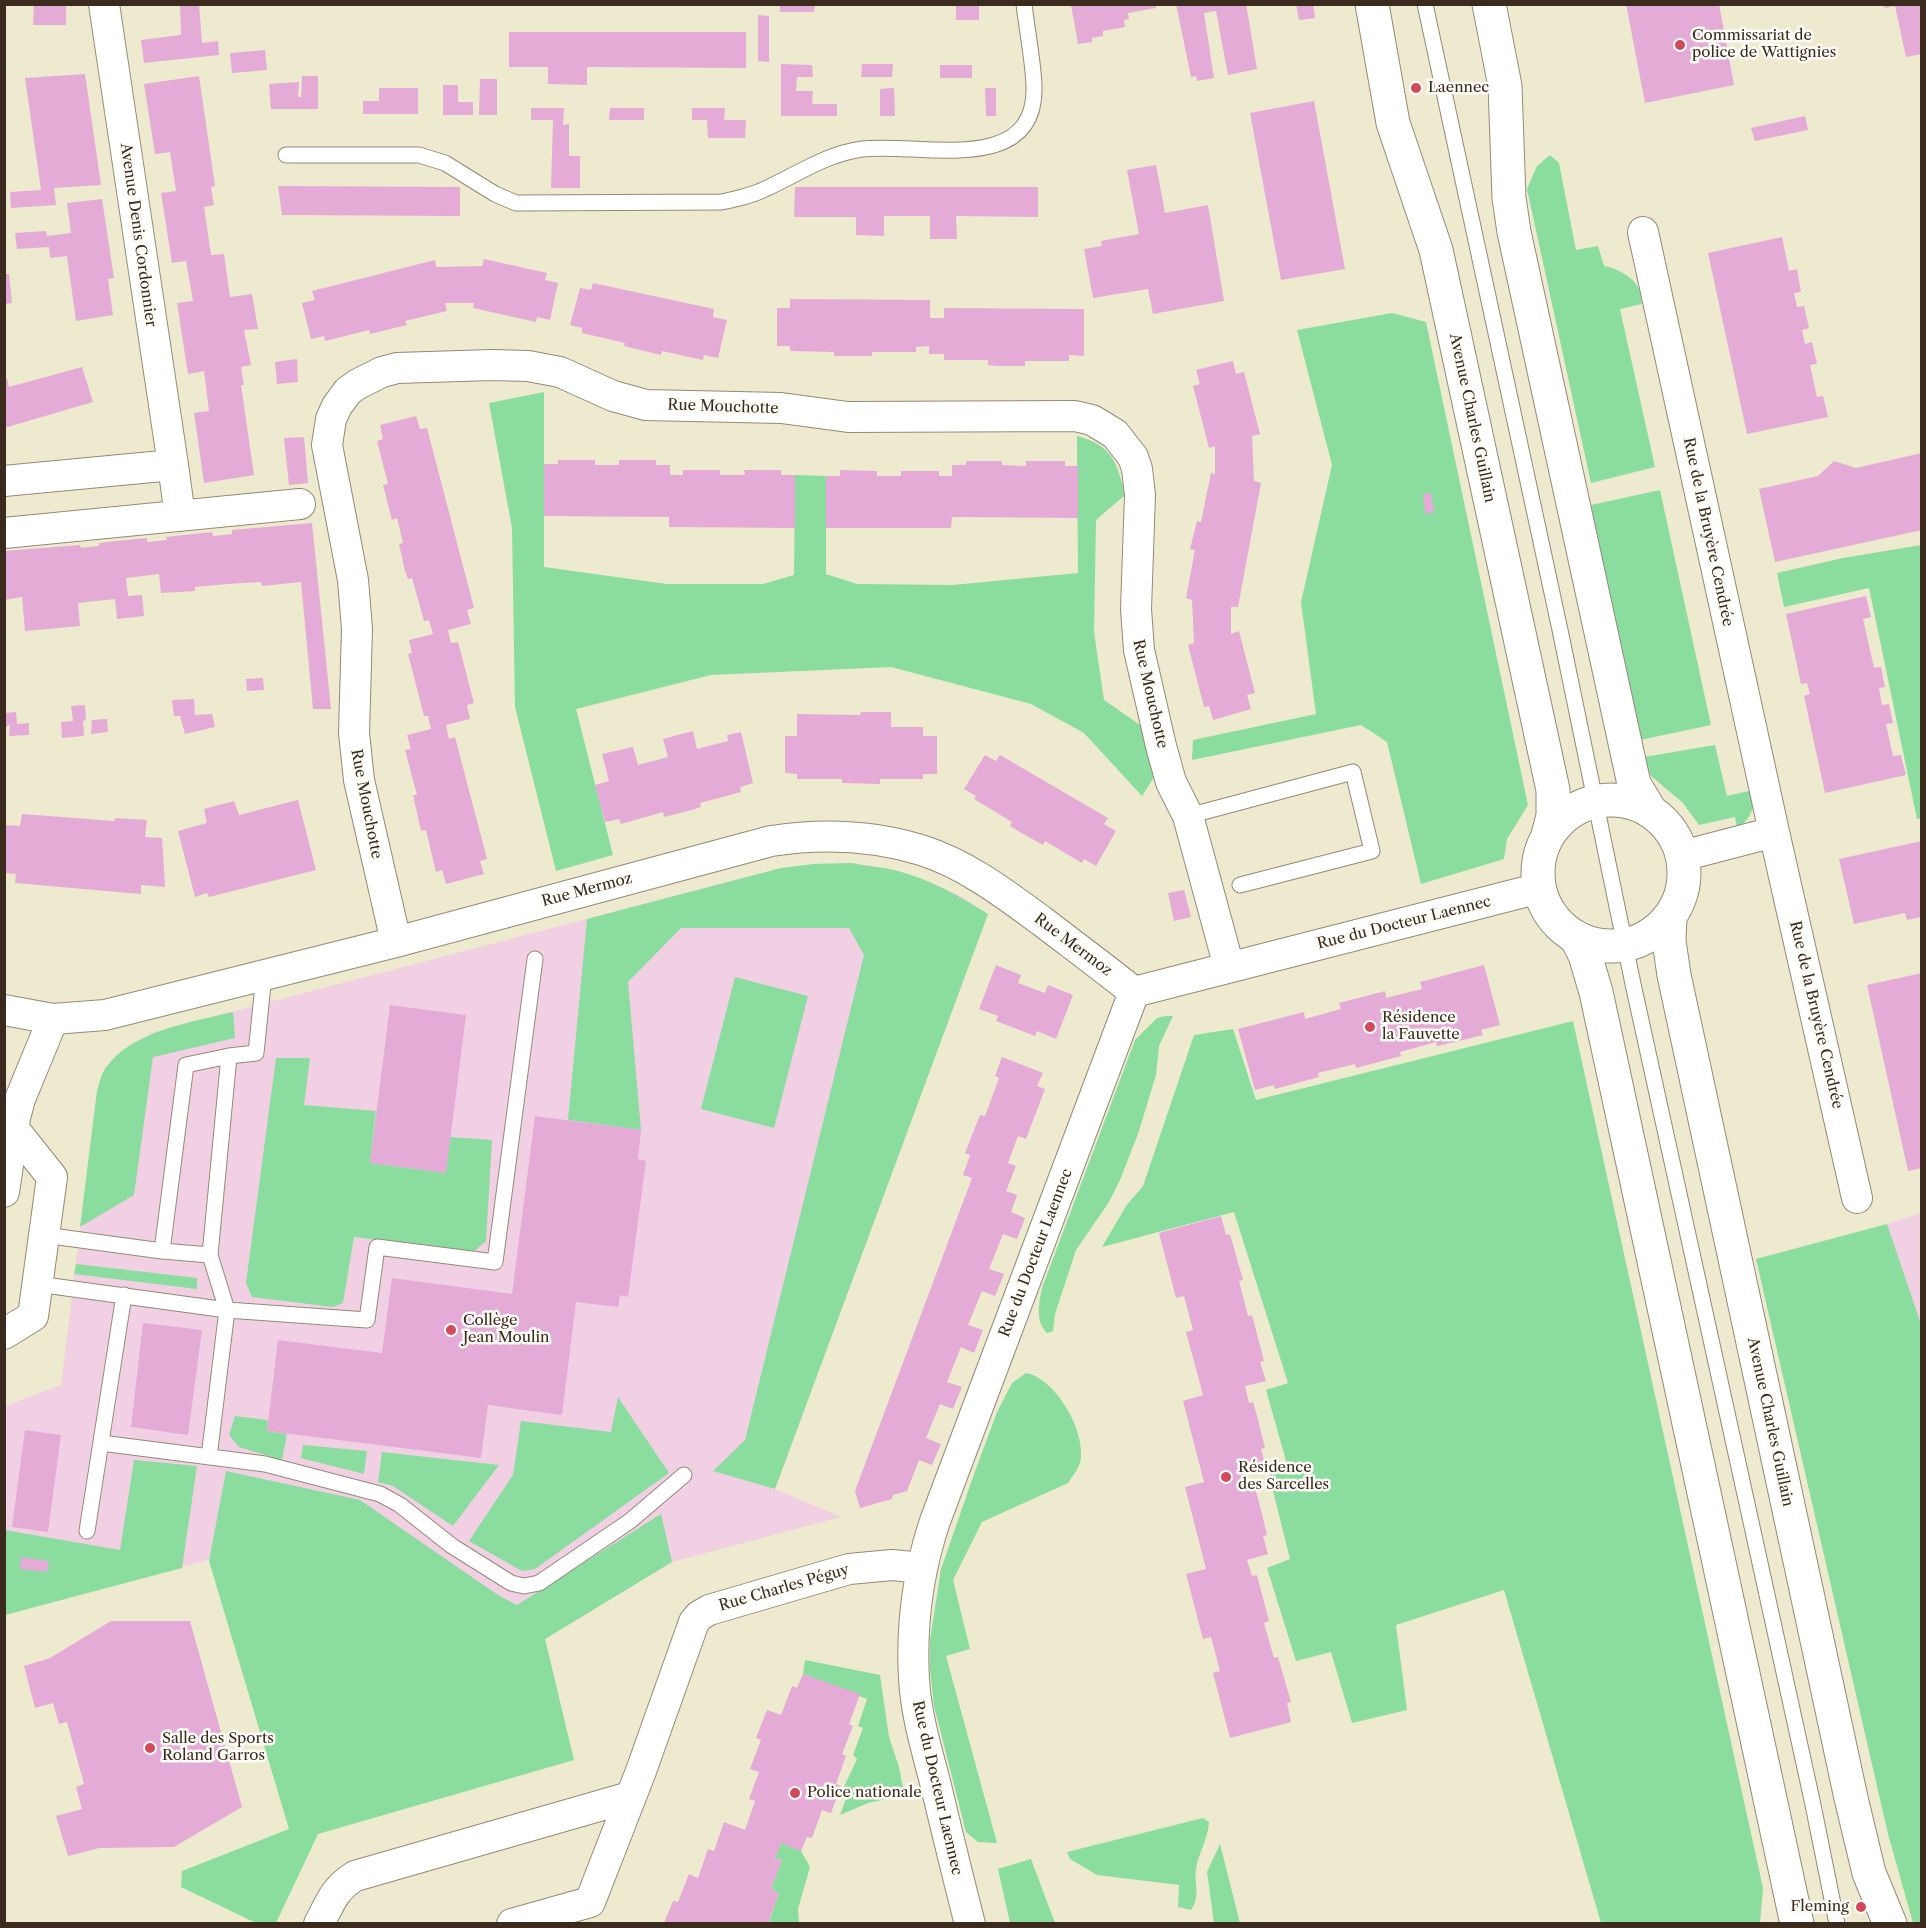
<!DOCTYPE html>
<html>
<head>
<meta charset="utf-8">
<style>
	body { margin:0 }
	#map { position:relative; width:1926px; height:1928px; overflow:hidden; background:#eeead0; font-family:"Libre Caslon Text",serif }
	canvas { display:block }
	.frame { position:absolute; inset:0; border:6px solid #3b2a1e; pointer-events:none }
</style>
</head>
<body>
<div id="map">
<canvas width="1926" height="1928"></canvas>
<div class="frame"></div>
</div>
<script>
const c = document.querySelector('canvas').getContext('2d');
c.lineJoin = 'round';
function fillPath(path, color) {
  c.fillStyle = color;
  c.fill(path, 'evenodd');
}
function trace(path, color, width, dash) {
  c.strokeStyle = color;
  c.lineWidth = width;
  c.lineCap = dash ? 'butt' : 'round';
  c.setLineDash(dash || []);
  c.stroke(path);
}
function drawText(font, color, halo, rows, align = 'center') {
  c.font = font + ' "Libre Caslon Text",serif';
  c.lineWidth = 5;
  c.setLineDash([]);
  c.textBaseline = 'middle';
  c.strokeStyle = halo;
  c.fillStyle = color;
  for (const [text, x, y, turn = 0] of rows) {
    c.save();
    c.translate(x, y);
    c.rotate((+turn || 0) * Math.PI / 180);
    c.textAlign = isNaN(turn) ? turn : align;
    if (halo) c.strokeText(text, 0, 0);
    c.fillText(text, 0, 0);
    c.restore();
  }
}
const built = new Path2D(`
	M852,863L895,870L924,880L957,894L988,914L775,1489L841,1517L672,1562L545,1639L574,1760L365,1517L5,1615V1406L61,1385L97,1091L104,1069L123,1051L151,1033L781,868L814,864Z
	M1921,1213V1327L1887,1224Z`);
const green = new Path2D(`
	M1550,155L1559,163L1576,250L1598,246L1604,266C1616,268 1634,277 1639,289C1641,293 1641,299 1642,304L1620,309L1655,467L1591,483L1527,189L1537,166Z
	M1392,313L1426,322L1528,805L1507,839L1504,859L1421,884L1387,742L1361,725L1192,760L1193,740L1316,714L1301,602L1332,465L1297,330Z
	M544,392V567L667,584H763L794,575L795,475L826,476V574L857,584L953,585L1078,573L1077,436C1112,445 1117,462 1125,495L1096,520L1094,632L1104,700L1143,727L1156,774L1142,796L1084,733L1031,704L891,667L711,675L576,709L613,855L556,871L515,707L512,528L489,403Z
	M1660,490L1711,725L1640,740L1591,505Z
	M1921,545L1922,818L1917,819L1869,588L1784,607L1777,573L1843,558Z
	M1715,745L1727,796L1749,791C1758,807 1750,819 1737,829L1735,817L1699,825L1682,802L1651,776L1644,757Z
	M852,863C866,866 880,867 894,870C928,878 959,896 988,914L775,1489L713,1471L745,1440L864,955L849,928H681L628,982L641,1130L568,1120L587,919L781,868L814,864Z
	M735,977L808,996L774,1128L701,1109Z
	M233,1012L235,1038L153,1057L134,1195L80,1227L97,1091C99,1084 101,1075 105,1069C130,1031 192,1022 233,1012Z
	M1165,1016H1173L1159,1046L1156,1075L1138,1134L1120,1180L1109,1202L1076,1250L1055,1314L1053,1331L1047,1333C1035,1321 1039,1303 1042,1288L1135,1040L1157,1018Z
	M1573,1021L1763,1888L1760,1923H1601L1504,1590L1396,1625L1407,1710L1352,1723L1331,1652L1296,1661L1267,1568L1290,1559L1269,1475L1288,1468L1266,1390L1288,1383L1234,1212L1102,1247L1126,1206L1143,1186L1194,1035L1233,1029L1256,1100Z
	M276,1058H310L304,1105L376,1111L370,1163L445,1173L450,1137L492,1140L486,1241L473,1252L354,1237L343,1303L333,1307L252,1297L246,1283Z
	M1887,1224L1922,1327L1921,1923H1913L1888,1834L1756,1259Z
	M76,1264L197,1278V1289L74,1274Z
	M1026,1373C1056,1379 1084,1429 1081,1458C1080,1468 1073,1475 1068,1483L982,1522L953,1580L970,1649L946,1656L997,1843L978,1842L966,1832L934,1706L930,1668V1640L941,1569L973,1477L997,1412L1012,1383Z
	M618,1397L669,1473L535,1569L522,1571L469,1541L513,1475L521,1421L611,1432Z
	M235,1416L268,1420L267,1431L287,1434L282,1460L239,1447L229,1435Z
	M303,1445L367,1451L364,1474L301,1458Z
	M382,1452L499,1465L453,1526L393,1486L378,1482Z
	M134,1460L197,1466L182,1568L5,1615V1530L120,1550Z
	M226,1471L360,1500L498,1595L517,1605L661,1514L672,1562L545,1639L574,1760L318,1834L276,1923H256L181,1887L182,1871L289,1829L209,1561Z
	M805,1660L880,1675L889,1737L899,1767L903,1788L896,1797L868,1803L840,1815L850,1788L844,1787L857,1759L853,1755L863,1728L858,1726L867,1699L803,1674Z
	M1203,1818L1209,1822C1208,1839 1199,1852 1196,1868C1194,1885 1201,1895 1191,1910L1178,1907L1179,1885L1097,1875L1070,1859L1067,1852Z
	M781,1843L801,1851L810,1867L798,1909L799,1923L768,1924L779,1893L771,1889L782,1860L775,1858Z
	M1220,1844L1240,1923H1214L1207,1872Z
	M1031,1859L1055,1923H1010L998,1869Z`);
const building = new Path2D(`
	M34,4H66V25H33Z
	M180,4H199L202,43L218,41L219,55L144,63L141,40L181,35Z
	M780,4H815L814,12H780Z
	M956,4H979V20H956Z
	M1176,4H1246L1257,69L1228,75L1216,11L1204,13L1214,78L1197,81L1196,76L1191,77Z
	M1296,4H1313L1315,18L1299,20Z
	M1626,4H1719L1734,85L1645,103Z
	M1884,4H1922V54L1906,57L1895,6L1885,8Z
	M1071,5H1155L1156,8L1128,13L1129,19L1124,20L1125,27L1103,31V36L1092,38V42L1078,44Z
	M758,15L769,16V62L758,61Z
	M509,32H746V68L587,67V85L548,84V67H509Z
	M265,50L267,70L232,73L230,53Z
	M781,64L812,65L813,77H797L796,91H813L812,104H837V116H781Z
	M862,64H893L892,77H861Z
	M940,65H972V78H940Z
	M85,74L101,185L54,188L56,205L11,208L10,192L41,190L25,78Z
	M199,76L215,186L211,187L214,205L204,207L211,255L224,254L230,297L252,294L258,329L244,330L251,365L241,367L244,385H241L254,475L204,483L194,413L209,411L204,371L188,374L177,303L193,301L186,261L172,263L161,193L176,191L170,152L155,154L144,84Z
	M302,76H318V109H271L269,84L299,82L298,97H301Z
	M480,79H497V115H479Z
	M443,85H458V102H473V115H443Z
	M379,88H418V114H363V101H379Z
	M894,88L895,116H880V89Z
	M985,88H996V116H986Z
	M1314,101L1345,269L1281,280L1250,113Z
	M531,108H564L563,125L569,124V156H580V188H551L553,120H531Z
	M610,108H644V120H609Z
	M692,108H725L724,120H746L745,138H708L707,120H692Z
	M1805,116L1808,130L1755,141L1751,128Z
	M1156,165L1165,213L1208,205L1224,301L1153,314L1148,289L1093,298L1084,249L1102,246L1101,241L1139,234L1127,170Z
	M278,186L460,187V216L282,215Z
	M795,187H1038V217L956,216L957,239H930V216H884V236L856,235V217H794Z
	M102,199L114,278L108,279L113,315L76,321L67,256L50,258L49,247L17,249L15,233L46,231L47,236L71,233L67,203Z
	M1782,237L1789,271L1797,269L1801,292L1794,293L1797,307L1804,306L1809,328L1802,330L1805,344L1812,342L1817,364L1810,365L1817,397L1823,396L1828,417L1747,434L1708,253Z
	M484,259L547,273L545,280L558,283L550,320L537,317L536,322L473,308L474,303H445L447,311L405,321L407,325L370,334L369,330L325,341L324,336L311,339L302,303L315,300L312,291L435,260L436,267L482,266Z
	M4,274H9L12,303L4,304Z
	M593,283L714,309L713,317L727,320L718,358L704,355L703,360L662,351L661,355L624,346L625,343L582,333V328L570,325L580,288L591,290Z
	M790,299L930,300V318H944V308L1084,309V356L1069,355V361H1025V366H997L988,365V360H944V354H929V346L916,347V352H872V356H834V352L790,351V346H777V308H790Z
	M297,359L298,382L277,384L275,362Z
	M1233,361L1236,374L1244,372L1260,434L1252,436L1254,481L1261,483L1238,607H1231V634L1239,631L1255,693L1247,695L1251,709L1213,720L1209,706L1204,707L1188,645L1194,643L1192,600L1186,598L1195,550L1190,549L1197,521L1201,522L1211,473L1215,474V446L1209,448L1193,386L1200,384L1196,370Z
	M82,367L93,402L4,428V379L7,378L9,387Z
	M416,416L420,429L427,428L474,608L467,610L471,624L448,630L451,643L458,642L474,703L467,705L470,719L446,725L449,739L455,737L487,859L480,861L484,874L446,884L442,870L436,872L426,830L421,831L413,795H417L405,750L411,749L407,735L431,729L428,716H424L408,654L412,653L409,640L433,634L429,620L424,621L412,578L408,579L405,571L399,544L403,543L397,518L392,520L383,485L388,484L377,441L383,439L380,425Z
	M304,437L308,483L289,485L284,438Z
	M1922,453V530L1775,562L1759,489L1818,476L1834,461L1856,468Z
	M558,460H595V465H619V460H656V465H670V475H683V470H720V475H745L744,470H781V475H795V528L669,527V517L544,516V464H558Z
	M966,461H1002V465L1026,466V461H1065V466H1078V518L952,517L951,528H826V476H840V470L877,471V476H901V471H939V476H952V465H966Z
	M1431,493L1434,512L1425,514L1423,494Z
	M312,523L331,709H313L301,582L262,586L261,582L227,584L195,587V591L161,593L159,574L126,578L128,596L142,595L144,616L117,619L115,599L78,603L80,626L25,631L22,597L4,600V551L80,545L81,548L99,546V543L107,542L147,538V542L167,540L166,537L212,532L213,536L232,534V530Z
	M1866,596L1871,617L1863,619L1874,668L1881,667L1885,687L1879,688L1882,705L1889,704L1893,723L1886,724L1893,756L1901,755L1906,775L1825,793L1804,696L1810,694L1807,683L1801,684L1786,614Z
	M263,678L264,690L247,691L246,679Z
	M194,699L195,715L212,714L215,727L185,734L180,716H174L172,700Z
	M85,705L86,720L83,721L84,736L62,738L61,722L73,721L71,706Z
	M16,712L17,724L29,723V735L9,736L10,724L4,729V713Z
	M861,712H891V727H923V736H937V774H923V779H880V784L842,783V779H797V774L785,773V736H797V714L860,715Z
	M105,719H107L108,732L91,734L92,720Z
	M693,731L697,749L728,741L727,735L741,732L753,783L740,787L741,792L700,803L701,807L692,810L664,817L663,812L621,824L619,819L605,822L595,785L609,781L602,754L633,747L638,765L668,757L663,739Z
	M985,755L996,761L1000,755L1108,818L1104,824L1116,831L1096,866L1084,859L1082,863L1045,841L1043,845L1018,831L1010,826L1012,822L974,799L976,796L964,789Z
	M298,800L316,870L209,897L207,893L195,897L178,831L207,823L204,809L234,801L239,815Z
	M22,814L114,821L115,818L147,820L145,837L162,838L165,887L141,885V894L15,883L16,874L4,873V825L20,826Z
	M1922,841V917L1907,920L1905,913L1854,924L1839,859Z
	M1184,890L1191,917L1174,921L1168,893Z
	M996,965L1021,975L1018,983L1045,993L1048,985L1073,995L1056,1039L1037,1031L1035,1036L996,1021L998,1016L979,1009Z
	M1484,965L1500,1025L1481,1030L1483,1035L1451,1043L1437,1046L1436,1042L1400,1052L1401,1056L1356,1068L1355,1064L1318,1073L1319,1077L1275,1089L1274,1085L1255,1090L1238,1029L1304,1012L1305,1019L1341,1009L1339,1003L1385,991L1386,998L1422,989L1420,982Z
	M1922,973V1168L1908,1171L1867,985Z
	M390,1005L466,1015L446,1173L370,1163Z
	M1002,1057L1043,1073L1037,1086L1045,1089L1026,1139L1018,1136L1008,1163L1016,1166L1006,1191L1017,1195L1011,1212L1025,1218L1017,1239L1003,1234L989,1269L1004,1274L995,1296L982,1291L968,1325L983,1330L974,1353L961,1347L947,1382L962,1387L953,1409L940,1404L926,1438L941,1444L932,1465L919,1460L907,1491L893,1495L892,1499L860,1508L855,1491L972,1178L963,1175L970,1155L965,1153L980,1115L985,1116L999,1078L995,1076Z
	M535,1116L641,1130L638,1159L646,1161L628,1297L620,1295L618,1307L576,1302L562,1415L488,1405L481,1458L267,1431L278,1340L382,1353L392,1278L512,1294Z
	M1221,1216L1226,1235L1230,1234L1243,1280L1239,1281L1248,1316L1252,1315L1264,1361L1260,1362L1266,1381L1245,1386L1249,1403L1253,1402L1257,1416L1265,1448L1261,1449L1266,1467L1246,1472L1251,1490L1255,1489L1259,1502L1267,1535L1263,1536L1268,1554L1247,1560L1252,1576L1257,1575L1269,1621L1264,1623L1274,1658L1278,1657L1291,1702L1287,1703L1291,1722L1230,1738L1213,1673L1220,1671L1211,1637L1203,1639L1186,1574L1206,1569L1185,1487L1204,1482L1183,1401L1203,1395L1186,1332L1193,1330L1184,1296L1176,1298L1159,1233Z
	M143,1323L202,1330L188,1435L131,1427Z
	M25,1430L61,1435L48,1532L12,1527Z
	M21,1557L49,1561L47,1572L20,1569Z
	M111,1621H190L242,1807L174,1847L99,1848L68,1856L56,1816L82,1809L76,1787L84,1784L67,1722L59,1724L53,1703L35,1708L24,1666L50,1658Z
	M803,1674L860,1694L849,1724L853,1726L842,1754L846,1756L836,1784L841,1786L831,1813L822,1810L812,1838L807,1837L801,1851L781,1843L775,1858L782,1860L771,1889L779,1893L768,1923H664L673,1901L678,1902L689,1874L698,1878L708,1849L714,1851L724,1822L745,1830L755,1801L749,1799L759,1772L750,1769L761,1740L756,1738L767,1710L781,1715L792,1686L797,1688Z`);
const service = new Path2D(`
	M1425,4L1560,630L1633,984L1812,1800L1837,1924
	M286,155H419L445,163L495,194L516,203L721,202C736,199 751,196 765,189C796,175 826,154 862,149C917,142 1037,178 1034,86C1033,59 1027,31 1024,4
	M1188,816L1353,772L1372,851L1240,885
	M229,1056L256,1053L264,975
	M44,1235L162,1251L210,1255L229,1056L186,1065L162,1251
	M37,1284L227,1310L367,1320L377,1247L495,1262L535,959
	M101,1443L265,1464L380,1494L400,1505L452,1546L511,1583L524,1586L539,1583L630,1521L684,1475
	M209,1457L227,1310L210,1255
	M87,1531L124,1295`);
const minor = new Path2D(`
	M1643,232L1774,832L1857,1198
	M173,465L180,516
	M4,481L173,465L104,4
	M4,533L300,504
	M1682,856L1774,832
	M396,942L359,780L354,733L357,629L353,580L327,445L331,419L337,406L348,391L358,384L382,372L397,368L492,365L528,366L560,372L613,396L646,405L781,408L848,417L1075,416L1092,420L1115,434L1133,457L1137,469L1140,495L1136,609L1139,650L1161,746L1171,782L1188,816L1229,967
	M1134,992L1540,888
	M4,1010L53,1019L105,1015L396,942L771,841C822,833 872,835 921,850C966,864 1005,894 1043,922C1073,945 1104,968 1134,992
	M4,1192L15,1118L20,1099L53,1019
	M4,1334L33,1316L52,1177L13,1128
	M319,1924C330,1903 334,1889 355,1876L630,1797
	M512,1924L590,1902L641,1771L694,1622L699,1616L709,1610L849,1569L892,1565L922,1568
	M970,1924C958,1878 947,1832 936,1786C927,1751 916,1715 914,1679C911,1626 918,1572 935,1521L1134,992`);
const tertiary = new Path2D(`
	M1372,4L1393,123L1436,250L1553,790V816L1548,835
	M1489,4L1505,86L1509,198L1514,232L1634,784L1651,812
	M1538 873a73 73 0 1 1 146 0a73 73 0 1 1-146 0Z
	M1670,916L1669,941L1674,975L1851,1798L1869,1873L1890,1924
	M1576,937L1585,955L1596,992L1797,1924`);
const markers = [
	[1680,45,6,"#d1495b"],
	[1416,88,6,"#d1495b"],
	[1370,1027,6,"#d1495b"],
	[451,1330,6,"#d1495b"],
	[1226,1477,6,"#d1495b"],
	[150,1748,6,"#d1495b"],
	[795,1793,6,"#d1495b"],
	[1861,1907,6,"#d1495b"]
];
const poiNames = [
	["Commissariat de",1692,36],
	["police de Wattignies",1692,53],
	["Laennec",1428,88],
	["Résidence",1382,1018],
	["la Fauvette",1382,1035],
	["Collège",463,1321],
	["Jean Moulin",463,1338],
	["Résidence",1238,1468],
	["des Sarcelles",1238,1485],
	["Salle des Sports",162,1739],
	["Roland Garros",162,1756],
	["Police nationale",807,1793],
	["Fleming",1849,1907,"right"]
];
const streetNames = [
	["Avenue Denis Cordonnier",138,235,82],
	["Rue Mouchotte",723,407,2],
	["Avenue Charles Guillain",1472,418,78],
	["Rue de la Bruyère Cendrée",1708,532,78],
	["Rue Mouchotte",1150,694,77],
	["Rue Mouchotte",366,804,79],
	["Rue Mermoz",587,890,-15],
	["Rue du Docteur Laennec",1404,923,-14],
	["Rue Mermoz",1073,945,37],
	["Rue de la Bruyère Cendrée",1816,1015,77],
	["Rue du Docteur Laennec",1036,1253,-69],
	["Avenue Charles Guillain",1770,1422,78],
	["Rue Charles Péguy",784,1588,-16],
	["Rue du Docteur Laennec",937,1788,77]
];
fillPath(built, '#f1d0e4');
fillPath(green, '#8add9e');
fillPath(building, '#e4abd7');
trace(service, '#948a77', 17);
trace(minor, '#948a77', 32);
trace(tertiary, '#948a77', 35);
trace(service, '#fff', 15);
trace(minor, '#fff', 30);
trace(tertiary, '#fff', 33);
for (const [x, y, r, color] of markers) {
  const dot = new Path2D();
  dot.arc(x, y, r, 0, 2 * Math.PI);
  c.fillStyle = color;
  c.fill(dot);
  trace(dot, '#fdfcf7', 2);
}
drawText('15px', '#3b2a1e', '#fdfcf7', poiNames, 'left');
drawText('15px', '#3b2a1e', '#fdfcf7', streetNames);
</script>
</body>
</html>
